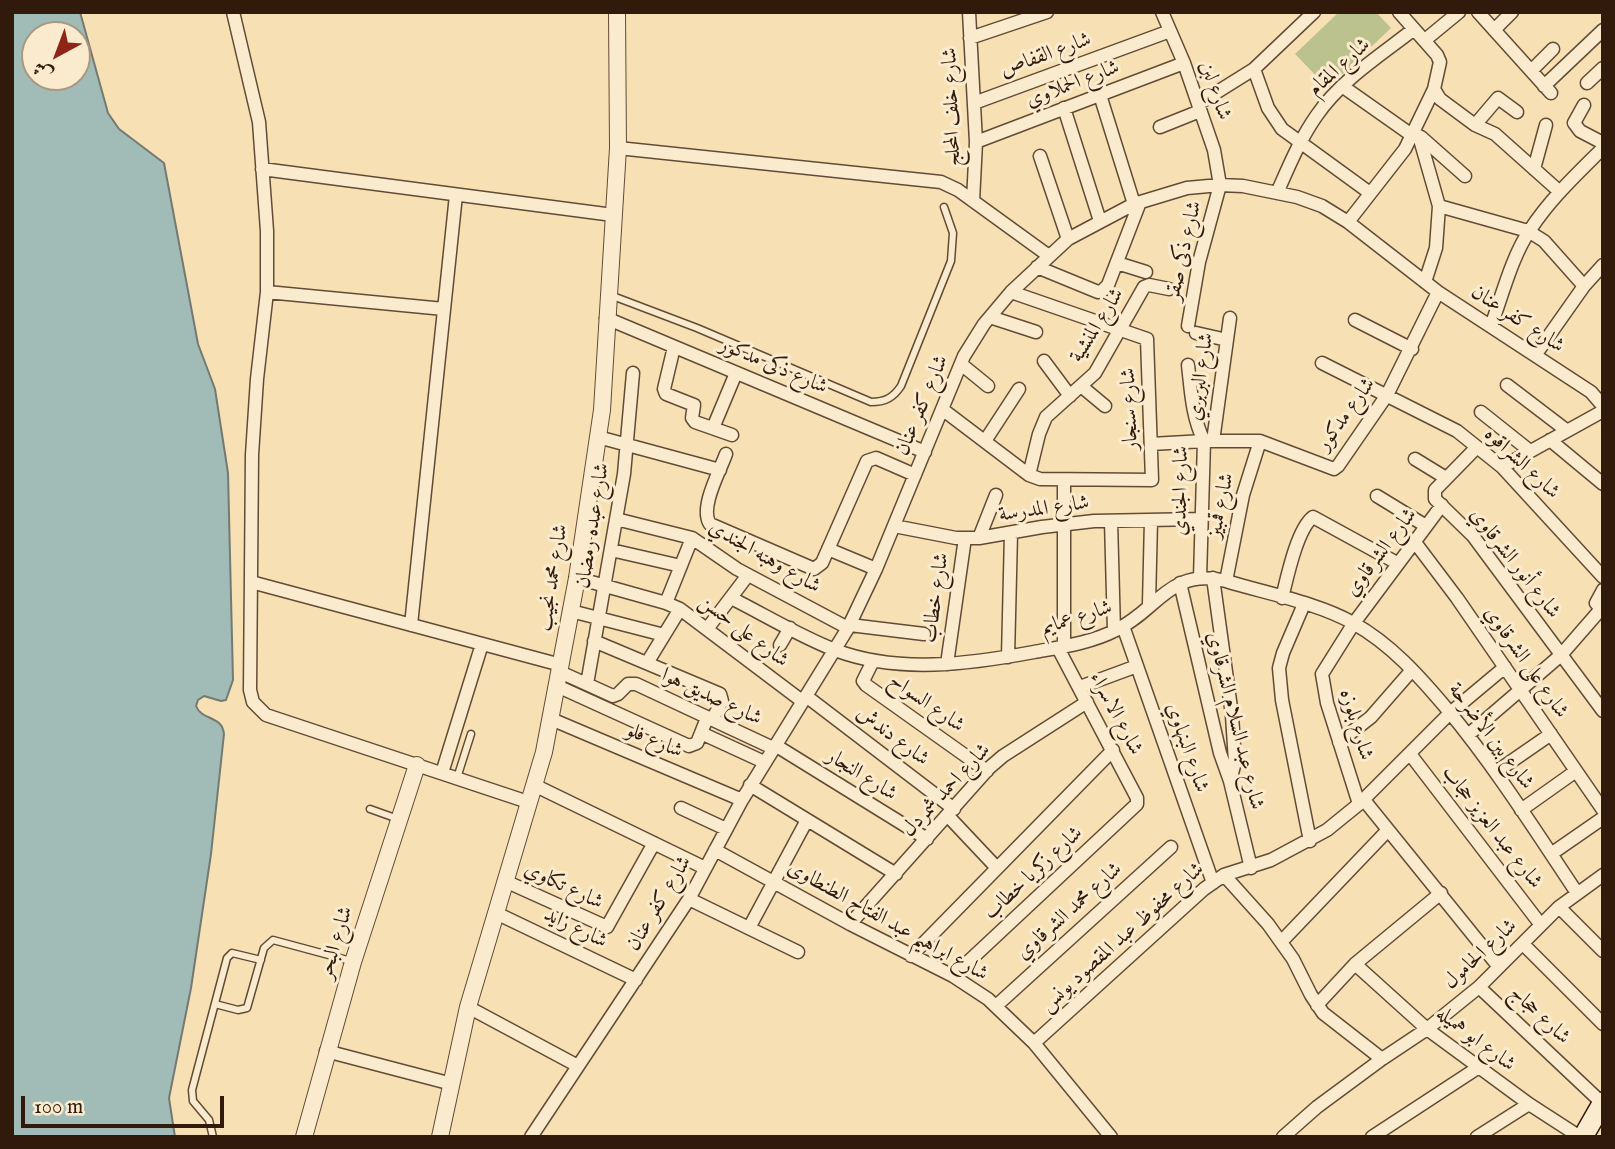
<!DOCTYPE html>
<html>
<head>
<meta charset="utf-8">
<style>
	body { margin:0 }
	#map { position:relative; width:1615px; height:1149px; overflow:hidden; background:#f7e0b4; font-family:"IM FELL English",Amiri,serif }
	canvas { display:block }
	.frame { position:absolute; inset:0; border:14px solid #31190b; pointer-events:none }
	.north { position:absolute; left:21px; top:21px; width:70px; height:70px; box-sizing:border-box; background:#faebce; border:2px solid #aa9780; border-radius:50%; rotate:221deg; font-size:19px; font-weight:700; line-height:28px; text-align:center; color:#31190b }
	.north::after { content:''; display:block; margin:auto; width:24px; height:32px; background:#8f2418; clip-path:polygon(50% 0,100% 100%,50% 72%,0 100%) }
	.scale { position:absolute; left:21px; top:1096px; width:203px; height:32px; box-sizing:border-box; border:4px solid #31190b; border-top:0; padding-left:9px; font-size:21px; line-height:24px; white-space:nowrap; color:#31190b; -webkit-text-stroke:5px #faebce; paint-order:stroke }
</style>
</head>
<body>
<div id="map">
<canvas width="1615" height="1149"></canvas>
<div class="frame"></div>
<div class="north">ش</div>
<div class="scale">100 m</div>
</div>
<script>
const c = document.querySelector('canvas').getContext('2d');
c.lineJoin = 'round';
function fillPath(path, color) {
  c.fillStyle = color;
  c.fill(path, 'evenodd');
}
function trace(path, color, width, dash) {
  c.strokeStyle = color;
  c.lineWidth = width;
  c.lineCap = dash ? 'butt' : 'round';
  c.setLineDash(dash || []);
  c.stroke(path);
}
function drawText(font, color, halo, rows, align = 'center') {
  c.font = font + ' "IM FELL English",Amiri,serif';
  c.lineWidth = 6;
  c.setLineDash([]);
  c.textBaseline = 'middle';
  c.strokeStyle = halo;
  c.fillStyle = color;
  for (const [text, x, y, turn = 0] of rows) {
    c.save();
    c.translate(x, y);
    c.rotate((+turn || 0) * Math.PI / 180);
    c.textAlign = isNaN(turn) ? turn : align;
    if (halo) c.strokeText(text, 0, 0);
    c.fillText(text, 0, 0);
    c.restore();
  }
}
const green = new Path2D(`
	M1339,12H1376L1391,28L1328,88L1295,54Z`);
const water = new Path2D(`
	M12,12H80L108,113L119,129L164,163L198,344L215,389L228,473L233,680L226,700L221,701L204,696L198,700L196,706C202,721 222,715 224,734L211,854L191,988L169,1098L175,1137H12ZM35,35H77V77H35Z`);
const service = new Path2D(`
	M610,295L697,328L871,402C885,402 893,398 901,386L951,261L953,233L944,207
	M457,778L471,734
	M370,809L398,819
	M215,1004L238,1010L247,1008L264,948L273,940L351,961
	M213,1137L209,1120L193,1101L192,1090L227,958L232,953L261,960`);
const minor = new Path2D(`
	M233,12L259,122L267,231V292L257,379L252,455L250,690L253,702L266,715L528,802
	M969,12L976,142L973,201
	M1162,12L1184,63L1214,150L1220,185L1199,262L1188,326
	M1399,12L1437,55L1440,62L1434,89L1440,99L1475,125L1495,134L1560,192
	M1478,12L1551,93
	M1494,30L1512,12
	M970,38L1047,12
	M1425,40L1459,12
	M1254,69L1268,108L1282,129L1370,193
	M1531,71L1553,49
	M1587,83L1603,68
	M1342,86L1413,136
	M1544,86L1603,30
	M1100,95L1134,204
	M974,103L1170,31
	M1198,104L1254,69L1314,12
	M1584,105L1574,123L1580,131L1603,143
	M1064,108L1100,221
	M1475,125L1498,98L1517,112
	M1160,127L1200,111
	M1419,136L1439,206L1436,248L1425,282
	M1421,137L1465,176
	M976,142L1184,63
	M618,148L941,182L958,190L1049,256
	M1040,156L1068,239
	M262,169L613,215
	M1534,169L1546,125
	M1277,193C1289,166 1300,139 1317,115C1341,80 1381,55 1414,29
	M1439,206L1528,231L1544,241L1584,286
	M1348,222L1405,149L1434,89
	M1117,263L1146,272
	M1037,267L1098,292L1102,291L1108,285L1140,202
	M267,292L444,309
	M990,317L1036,332
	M606,318L925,452
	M1355,320L1412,349
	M1491,326C1502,296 1512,256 1530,230C1550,199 1577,174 1603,148
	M1196,333L1227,340
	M674,347L664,389L666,394L694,405L692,418L695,422L732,435
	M1536,354L1584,286L1603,265
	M1044,361L1070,396
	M1322,363L1457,431L1502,467L1603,577
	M961,364L988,386
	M1188,365C1191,391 1192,417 1204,441L1200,578
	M1507,385L1566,430
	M1081,386L1105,406
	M942,409L1029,475L1040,479L1152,480L1147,339L1011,292
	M1481,412L1530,451
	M713,428L736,373
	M598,437L720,470
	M1550,440L1603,484
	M985,441L1019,389
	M1213,441L1230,318
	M1151,444L1204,441H1260L1334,469L1338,466L1387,395L1438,292
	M1477,447L1435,490V499L1473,536L1603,711
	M726,454C720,471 699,508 710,524L814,569L822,563L867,461L876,458L915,475
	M1415,459L1446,478
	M1502,467L1603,411
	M1029,475L1039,434L1046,417L1095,373L1144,287L1149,285L1169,289
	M1377,496L1426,526
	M616,519L692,538L737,569L848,628
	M1111,521L1114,631
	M894,526L956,538H979L1042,527L1094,521L1201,519
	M979,538L996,495
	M1414,541L1457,598L1603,810
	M828,549L876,569
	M611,550L681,566
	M577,578L666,603L680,609L802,701
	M1213,578L1232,715L1235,762L1230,781
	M1226,581L1243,495L1260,441
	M251,582L561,665
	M1180,583L1220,753L1230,781L1251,868
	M1603,590L1596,603L1603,611
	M731,598C765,615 799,636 835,650C898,674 970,664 1034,652C1061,647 1091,643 1116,630C1158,610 1170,567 1226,581C1265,593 1318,603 1353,623C1391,644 1420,677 1447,709C1495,767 1535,830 1577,893
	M1282,598C1287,578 1297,529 1313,517L1397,563
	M666,603L692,538
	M1149,604L1151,520
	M1304,604L1283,653L1279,668L1282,700L1310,841
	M571,611L664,635
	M411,625L456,195
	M850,625L924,634
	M1123,626L1213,883
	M707,629L748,575
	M594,641L720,694L722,701L712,720
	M780,645L790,628
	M1064,647V480
	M1008,657L1011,533
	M873,661L863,681L866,685L987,771
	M647,663L680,609
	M947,664L965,538
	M560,672L613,696L618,694L628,684H636L773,748
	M587,684L624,474L633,373
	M557,686L689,746L697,743L707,718
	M1080,687L1137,666
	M806,696L954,809
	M551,719L742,800
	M701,733L764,762
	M1468,735L1561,655L1601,609
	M1339,742L1371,717L1412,670
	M775,745L927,839
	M1410,754L1541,925
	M1496,772L1551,734
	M442,773L482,644
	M534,785L705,868
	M750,785L896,874
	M1364,800L1499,967
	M1359,804L1327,703L1322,674L1354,623L1442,505
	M681,808L726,829
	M1521,810L1576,771
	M948,816L997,868
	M715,850L850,924L953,976L988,999L1034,1043L1111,1137
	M1551,854L1603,818
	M1224,875L1268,924L1293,959L1311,995L1323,1013L1382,1059
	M505,881L607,927L654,843
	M689,899L798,952
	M1559,907L1603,951
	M496,913L636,980
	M850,924L989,768L1003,756L1087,702
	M749,928L807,820
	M1281,942L1388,830
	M1523,944L1603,1024
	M911,956L1113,750
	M1355,964L1427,1029L1529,1104L1580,1137
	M953,976L1137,804V798L1058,648
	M1479,987L1602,1103
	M1317,1005L1355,964L1441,893
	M996,1006L1171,847
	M468,1007L578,1066
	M1034,1043L1204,889L1224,875L1271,860L1327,830L1359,804L1450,713L1505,667
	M326,1051L452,1084
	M531,1137L689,899L742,800L848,628L876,569L964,356L984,324L1011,292L1068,239L1134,204L1187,188L1220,185L1243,186L1297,197L1322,206L1348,222L1438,292L1591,392L1603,406
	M1283,1137L1317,1107L1382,1059L1427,1029L1479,987L1559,907L1603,875
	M1372,1137L1479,1067
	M1477,1137L1529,1104`);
const tertiary = new Path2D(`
	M304,1137L353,962L417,765
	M440,1137L468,1007L544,752L577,578L602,410L618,148L617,12`);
const secondary = new Path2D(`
	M1583,1137L1603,1102`);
const streetNames = [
	["شارع القفاص",1046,56,-20],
	["شارع المقام",1340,68,-42],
	["شارع الحملاوي",1073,85,-21],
	["شارع لبن",1214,91,71],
	["شارع خلف المحلج",953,107,-92],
	["شارع ذكى صقر",1185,251,-77],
	["شارع كفر عنان",1517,320,33],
	["شارع المنشية",1098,326,-58],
	["شارع ذكى مدكور",773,367,23],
	["شارع البربري",1202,377,-82],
	["شارع كفر عنان",923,406,-67],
	["شارع سنجار",1131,409,-92],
	["شارع مدكور",1347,415,-54],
	["شارع الشراقوه",1521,464,43],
	["شارع الجندي",1182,491,-89],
	["شارع قمبيز",1222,506,-78],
	["شارع المدرسة",1044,510,-8],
	["شارع عبده رمضان",594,526,-81],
	["شارع الشرقاوي",1382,553,-53],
	["شارع وهبه الجندي",764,558,30],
	["شارع أنور الشرقاوي",1514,564,52],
	["شارع محمد نجيب",554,578,-81],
	["شارع خطاب",937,598,-82],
	["شارع عمايم",1077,619,-18],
	["شارع على حسن",743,632,37],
	["شارع على الشرقاوي",1525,663,55],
	["شارع صديق هوا",711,698,25],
	["شارع السواح",926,704,35],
	["شارع الاسراء",1115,714,62],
	["شارع عبد السلام الشرقاوي",1234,721,76],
	["شارع بلوزه",1355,725,73],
	["شارع دندش",892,737,37],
	["شارع بين الأضرحة",1490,737,53],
	["شارع فلو",654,742,23],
	["شارع البنهاوي",1186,748,71],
	["شارع النجار",861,776,32],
	["شارع احمد شمردل",947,791,-47],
	["شارع عبد العزيز حجاب",1491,828,52],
	["شارع زكريا خطاب",1034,874,-43],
	["شارع تكاوي",563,887,25],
	["شارع كفر عنان",660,904,-59],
	["شارع محمد الشرقاوي",1070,912,-42],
	["شارع ابراهيم عبد الفتاح الطنطاوى",887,922,29],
	["شارع زايد",575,929,26],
	["شارع محفوظ عبد المقصود يونس",1123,938,-42],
	["شارع البحر",337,943,-73],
	["شارع الحامول",1481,955,-43],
	["شارع حجاج",1539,1016,43],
	["شارع ابو هميله",1475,1040,37]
];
fillPath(green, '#bbc28e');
fillPath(water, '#a1bbb7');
trace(water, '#747a72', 2);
trace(service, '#624b35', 9);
trace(minor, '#624b35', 15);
trace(tertiary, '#624b35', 18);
trace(secondary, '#31190b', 22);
trace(service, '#faebce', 6);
trace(minor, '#faebce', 12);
trace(tertiary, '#faebce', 16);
trace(secondary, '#faebce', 19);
drawText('21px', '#31190b', '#faebce', streetNames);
</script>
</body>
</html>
